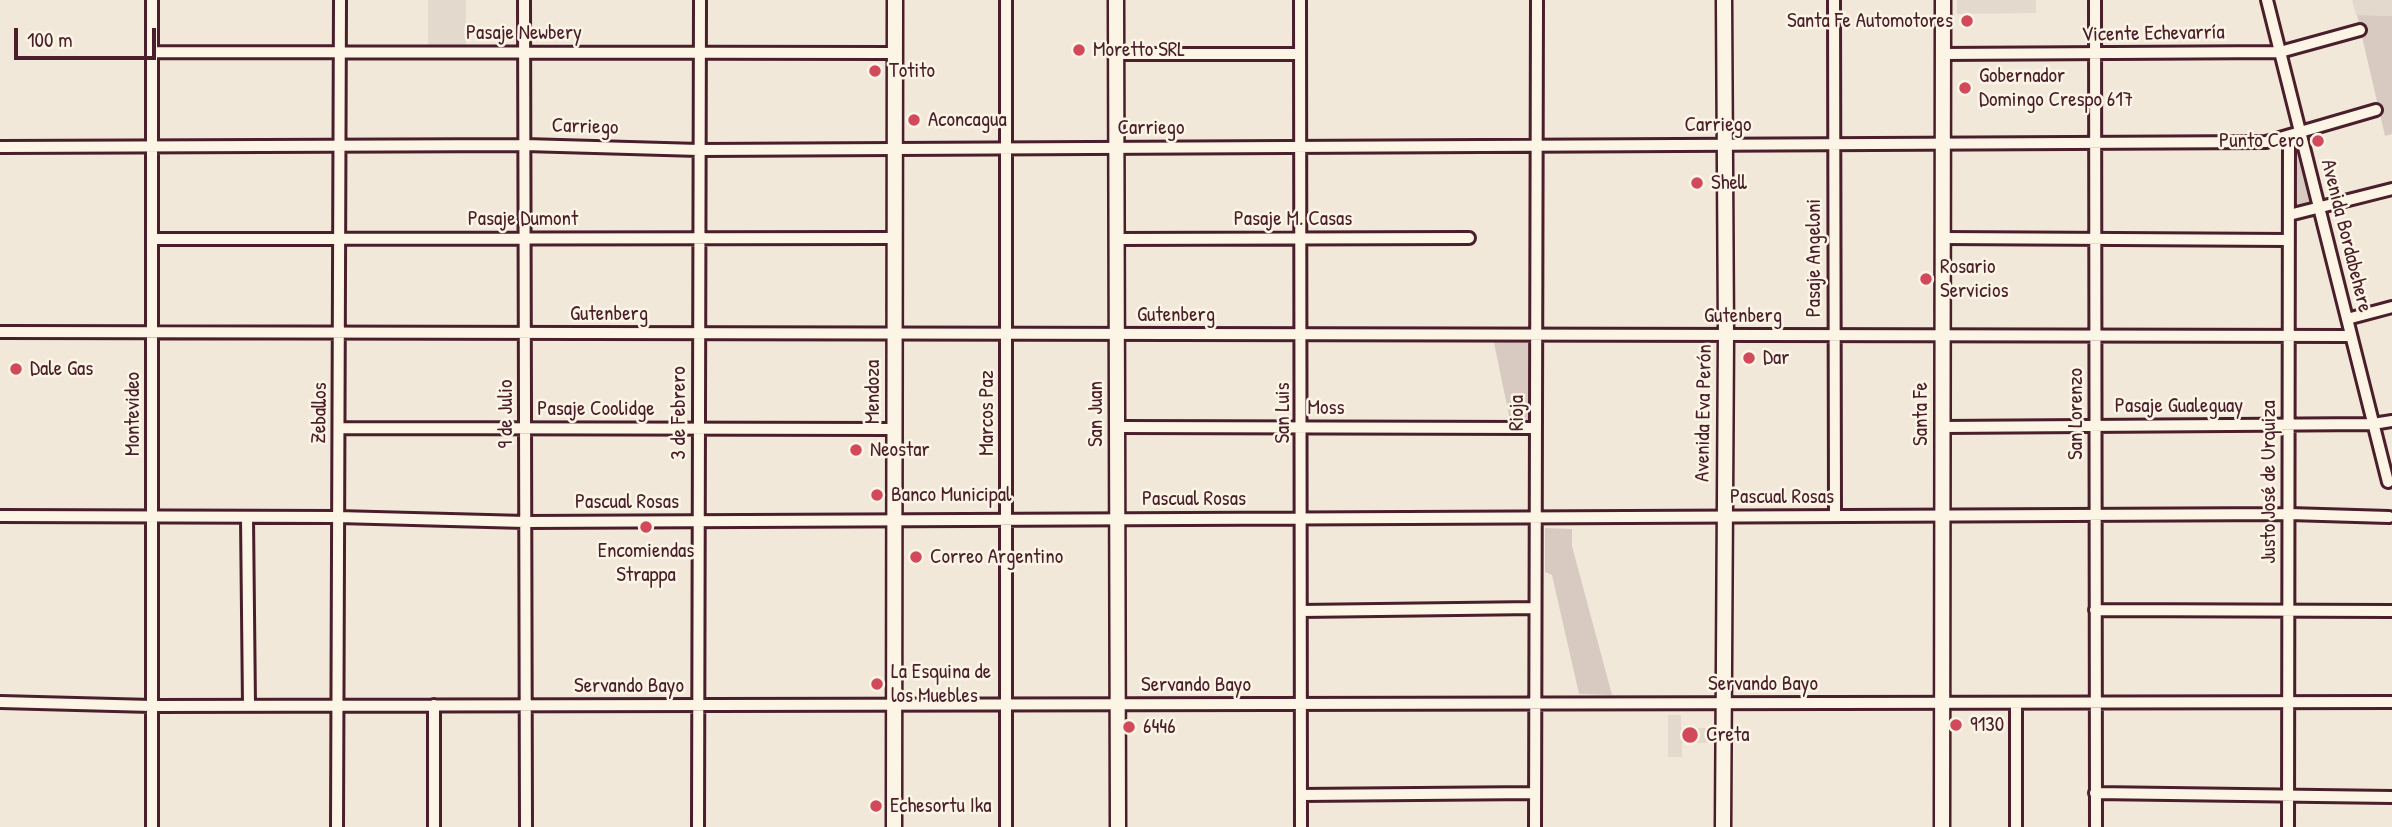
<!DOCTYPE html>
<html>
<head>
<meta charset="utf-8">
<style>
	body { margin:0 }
	#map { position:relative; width:2392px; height:827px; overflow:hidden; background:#f1e8da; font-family:"Patrick Hand",sans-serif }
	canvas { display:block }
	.scale { position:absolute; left:14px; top:28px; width:142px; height:32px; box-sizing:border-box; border:4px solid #4a1f2b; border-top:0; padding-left:9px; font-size:21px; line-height:24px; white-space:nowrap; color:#4a1f2b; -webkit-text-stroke:5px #fcf5e5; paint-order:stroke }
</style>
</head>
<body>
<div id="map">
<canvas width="2392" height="827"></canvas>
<div class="scale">100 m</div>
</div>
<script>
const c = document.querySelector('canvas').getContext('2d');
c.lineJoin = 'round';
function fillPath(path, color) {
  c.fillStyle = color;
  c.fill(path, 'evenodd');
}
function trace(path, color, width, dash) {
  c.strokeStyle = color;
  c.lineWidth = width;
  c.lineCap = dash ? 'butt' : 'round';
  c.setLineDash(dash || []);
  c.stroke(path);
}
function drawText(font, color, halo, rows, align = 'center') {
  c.font = font + ' "Patrick Hand",sans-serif';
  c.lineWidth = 5;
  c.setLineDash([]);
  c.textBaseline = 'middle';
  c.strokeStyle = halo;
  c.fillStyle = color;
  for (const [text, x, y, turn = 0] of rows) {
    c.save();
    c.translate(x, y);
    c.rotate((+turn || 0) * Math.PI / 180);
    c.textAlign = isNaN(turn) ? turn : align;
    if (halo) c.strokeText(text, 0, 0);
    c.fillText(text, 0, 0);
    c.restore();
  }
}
const built = new Path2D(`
	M428,0H466V47H428Z
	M1957,0H2036V13L1957,14Z
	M2352,0H2392V16L2356,15Z
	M1668,715H1681V728H1712L1711,743H1682V757H1668Z`);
const green = new Path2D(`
	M2357,15L2392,16V134L2385,136Z
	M2296,143L2313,202L2296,209L2294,208Z
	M1493,338L1530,339L1531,425H1511Z
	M1545,528L1572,529V546L1612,695L1579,694L1552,575L1545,572Z`);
const minor = new Path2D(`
	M524,0L526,827
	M1300,0L1301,827
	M1834,0L1835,516
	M2095,0L2096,827
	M2267,0L2388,482
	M152,52L895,53
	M1116,54H1300
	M1942,54L2280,52L2360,30
	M0,147L525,145L699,150L2266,142L2376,110
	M2289,215L2392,189
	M1942,238L2289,240
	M152,239L894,238
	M1116,239L1469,238
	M2347,319L2392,307
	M0,332L2351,336
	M1117,427L1536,428
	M1942,427L2373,424L2392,421
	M340,428L894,429
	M0,516L338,517L525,522L2289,514L2389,517
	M247,518L249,706
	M2095,610L2392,611
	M1301,611L1535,608
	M0,702L152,706L2392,702
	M2016,703V827
	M434,705V827
	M2095,793L2392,797
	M1301,795L1535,793
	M152,827V0
	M337,827L340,0
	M698,827L700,0
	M1006,827V0
	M1535,827L1537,0
	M2288,827L2289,137`);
const major = new Path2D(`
	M1116,0L1118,827
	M894,827L895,0
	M1723,827L1726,335L1724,0
	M1942,827L1943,0`);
const markers = [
	[1967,21,7,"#d1495b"],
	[1079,50,7,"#d1495b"],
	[875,71,7,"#d1495b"],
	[1965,88,7,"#d1495b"],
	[914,120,7,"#d1495b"],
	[2318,141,7,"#d1495b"],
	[1697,183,7,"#d1495b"],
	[1926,279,7,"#d1495b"],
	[1749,358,7,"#d1495b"],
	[16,369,7,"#d1495b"],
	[856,450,7,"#d1495b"],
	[877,495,7,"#d1495b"],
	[646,527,7,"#d1495b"],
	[916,557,7,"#d1495b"],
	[877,684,7,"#d1495b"],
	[1956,725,7,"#d1495b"],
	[1129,727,7,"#d1495b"],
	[1690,735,9,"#d1495b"],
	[876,806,7,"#d1495b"]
];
const poiNames = [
	["Santa Fe Automotores",1953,21,"right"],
	["Moretto SRL",1093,50],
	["Totito",889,71],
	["Gobernador",1979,76],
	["Domingo Crespo 617",1979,100],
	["Aconcagua",928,120],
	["Punto Cero",2304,141,"right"],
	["Shell",1711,183],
	["Rosario",1940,267],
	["Servicios",1940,291],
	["Dar",1763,358],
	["Dale Gas",30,369],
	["Neostar",870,450],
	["Banco Municipal",891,495],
	["Encomiendas",646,551,"center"],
	["Strappa",646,575,"center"],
	["Correo Argentino",930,557],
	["La Esquina de",891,672],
	["los Muebles",891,696],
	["9130",1970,725],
	["6446",1143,727],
	["Creta",1706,735],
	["Echesortu Ika",890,806]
];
const streetNames = [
	["Pasaje Newbery",524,33],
	["Vicente Echevarría",2153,34,-1],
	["Carriego",1718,125],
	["Carriego",585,127,2],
	["Carriego",1151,128],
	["Pasaje Dumont",523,219],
	["Pasaje M. Casas",1293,219],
	["Avenida Bordabehere",2346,236,76],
	["Pasaje Angeloni",1814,258,-90],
	["Gutenberg",609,314],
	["Gutenberg",1176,315],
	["Gutenberg",1743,316],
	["Mendoza",873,392,-90],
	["Pasaje Gualeguay",2179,406],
	["Moss",1326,408],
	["Pasaje Coolidge",596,409],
	["Zeballos",320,413,-89],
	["3 de Febrero",679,413,-90],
	["Marcos Paz",987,413,-90],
	["San Luis",1283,413,-90],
	["Rioja",1517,413,-90],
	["Avenida Eva Perón",1704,413,-89],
	["Montevideo",133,414,-90],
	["9 de Julio",506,414,-90],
	["San Juan",1096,414,-90],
	["Santa Fe",1921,414,-90],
	["San Lorenzo",2076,414,-90],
	["Justo José de Urquiza",2269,482,-90],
	["Pascual Rosas",1782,497],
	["Pascual Rosas",1194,499],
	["Pascual Rosas",627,502],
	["Servando Bayo",1763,684],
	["Servando Bayo",1196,685],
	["Servando Bayo",629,686]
];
fillPath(built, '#e4d9cd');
fillPath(green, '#d8cac0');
trace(minor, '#4a1f2b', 16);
trace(major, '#4a1f2b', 19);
trace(minor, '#fcf5e5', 10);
trace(major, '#fcf5e5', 14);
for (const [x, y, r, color] of markers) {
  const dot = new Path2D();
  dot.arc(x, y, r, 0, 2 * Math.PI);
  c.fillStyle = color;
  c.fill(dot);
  trace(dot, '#fcf5e5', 2.5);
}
drawText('21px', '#4a1f2b', '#fcf5e5', poiNames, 'left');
drawText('21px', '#4a1f2b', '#fcf5e5', streetNames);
</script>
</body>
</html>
